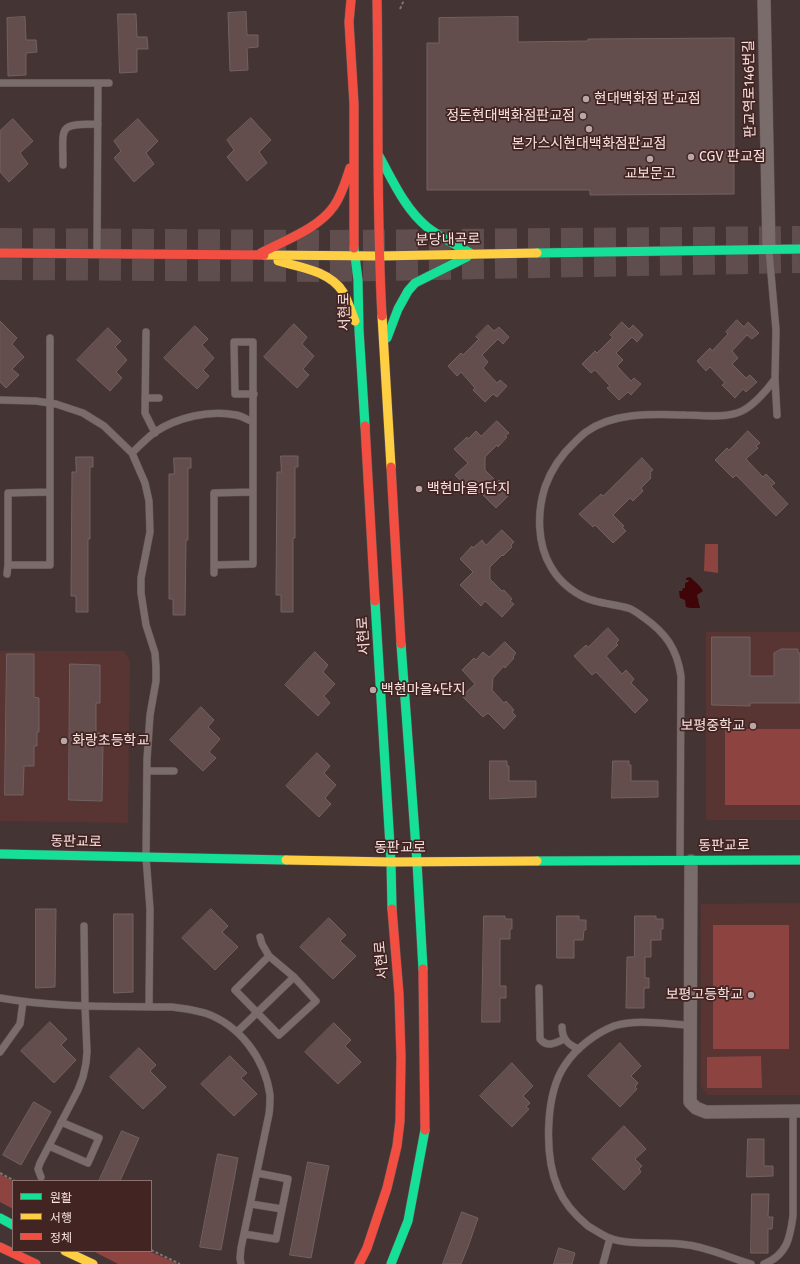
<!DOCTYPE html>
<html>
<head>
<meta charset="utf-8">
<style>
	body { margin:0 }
	#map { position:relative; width:800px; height:1264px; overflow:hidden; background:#453434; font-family:"Fira Sans","Noto Sans KR",sans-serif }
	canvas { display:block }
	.legend { position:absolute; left:12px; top:1180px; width:140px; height:72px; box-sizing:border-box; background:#422422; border:1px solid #8b716f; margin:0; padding:5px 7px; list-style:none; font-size:12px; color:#f9e4e2 }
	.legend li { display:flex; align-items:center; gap:8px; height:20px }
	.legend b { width:20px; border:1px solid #8b716f }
</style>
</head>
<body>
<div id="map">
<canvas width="800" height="1264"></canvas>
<ul class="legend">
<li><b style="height:5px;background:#16e098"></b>원활</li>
<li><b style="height:5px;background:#ffcf43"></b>서행</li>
<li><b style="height:5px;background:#f24e42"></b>정체</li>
</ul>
</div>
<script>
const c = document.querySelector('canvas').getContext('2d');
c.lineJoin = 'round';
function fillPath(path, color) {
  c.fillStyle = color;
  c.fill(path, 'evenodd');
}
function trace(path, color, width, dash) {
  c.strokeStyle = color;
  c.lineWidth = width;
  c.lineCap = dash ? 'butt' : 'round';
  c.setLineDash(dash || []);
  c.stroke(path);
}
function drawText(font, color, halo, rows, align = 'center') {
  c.font = font + ' "Fira Sans","Noto Sans KR",sans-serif';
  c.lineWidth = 3.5;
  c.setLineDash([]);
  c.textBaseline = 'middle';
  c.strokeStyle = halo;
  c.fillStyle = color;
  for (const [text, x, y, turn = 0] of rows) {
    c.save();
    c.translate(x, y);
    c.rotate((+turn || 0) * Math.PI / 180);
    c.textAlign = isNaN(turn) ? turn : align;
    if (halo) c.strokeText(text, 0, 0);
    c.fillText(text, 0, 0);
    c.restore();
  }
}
const built = new Path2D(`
	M706,632H800V820H706Z
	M0,651H124L130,661L128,823L0,821Z
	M800,903V1095H707L701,1086V904Z`);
const green = new Path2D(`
	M705,544H718V573L704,571Z
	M725,729H800V805H725Z
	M713,925H789V1049H713Z
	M761,1056L762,1088H707V1057Z
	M0,1174L13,1181V1209L0,1202Z
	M93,1251H149L178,1264H118Z`);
const water = new Path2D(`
	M690,577C695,582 700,585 703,591L697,595L700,608H690L686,607L685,600L680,598L679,591H682L683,588H685V583L688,582L689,580H686V578Z`);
const building = new Path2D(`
	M246,12L247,35H258V47L247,48L248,70L230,71L228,13Z
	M118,14H136L137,37H147L148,49H137V72L120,73Z
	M25,17L26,40H36L37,52L26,53V75L8,76L7,18Z
	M518,17V42L588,41V39L734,38V194L590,195V190H427V43H439V18Z
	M251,118L271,140L259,152L267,163L247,181L227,157L234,150L227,140Z
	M13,119L33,141L20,153L28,164L9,182L0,172V131Z
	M138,119L158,141L146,153L154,164L134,182L114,158L121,151L114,141Z
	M737,320L744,327L748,322L759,333L752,339L747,335L732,351L738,358L732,364L746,378L750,375L757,382L746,392L743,389L735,398L722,385L725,383L710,367L706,371L697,361L710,348L712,351L728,334L726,332Z
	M0,321L17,338L12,344L24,357L12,369L19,375L6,388L0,382Z
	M622,322L629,329L633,325L643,335L637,342L632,337L616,353L623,360L617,366L631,381L634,378L641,384L631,395L628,392L619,400L607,388L610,386L595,370L591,373L582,364L595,351L597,353L613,337L610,335Z
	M294,324L307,337L302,344L314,356L303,369L309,375L297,388L264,357Z
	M488,325L494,331L499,327L509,337L503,344L498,339L482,355L488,362L483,368L497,383L500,380L507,386L497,397L493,394L485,402L473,390L475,388L461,372L457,376L448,366L461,353L463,355L479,339L476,337Z
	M195,326L208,339L202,345L214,358L203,370L209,376L197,389L164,358Z
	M108,328L121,341L115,347L127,360L116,372L122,378L110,391L77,360Z
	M497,421L509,433L505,436L507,437L498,447L497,445L485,457V470L497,482L499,480L507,489L505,491L509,495L496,508L480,492L476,496L455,475L468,463L454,449L467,437L468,439L476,431L481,436Z
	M748,431L760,443L756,446L758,448L746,459L763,477L766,474L775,483L771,486L788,504L776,516L736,475L733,478L715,460L727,448L729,450Z
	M281,456H298V467H295V538H293V612H281V595H276L277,472H281Z
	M76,457H93V467H90V539H88V612H76V596H71L72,472H76Z
	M174,458H191V468H188V540H186L185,615H173V599H169V474H174Z
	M642,458L653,470L650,472L651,474L650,476L651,478L641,488L643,491L633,501L630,498L613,515L624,526L622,527L626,531L613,543L595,525L593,527L579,514L601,494L603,496Z
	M502,530L514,542L511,545L512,547L503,556L502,555L490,567V579L502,591L504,590L512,599L510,601L514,604L502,617L485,601L481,606L460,585L473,572L460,559L472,546L473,548L482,540L486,545Z
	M608,628L619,640L616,643L618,645L606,656L622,674L626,670L634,679L631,683L648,700L635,713L596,672L592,675L574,656L586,645L588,647Z
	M712,637H750V676H774V653L781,649H798V653H800V703H750V706L712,705Z
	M505,642L516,653L513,657L514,658L505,668L504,666L493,678L492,690L504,703L506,701L514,710L512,712L516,716L504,729L488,713L483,717L462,696L475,684L462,670L474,658L476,660L483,652L489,657Z
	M315,652L328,665L323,672L335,684L324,696L330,703L318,716L285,685Z
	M7,654H34V697L39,698V732H37V746H34V766H24L23,795H5Z
	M70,664L100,665V703H96V733H100V744H103L102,801L69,800Z
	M201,707L214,720L208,727L220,739L209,752L216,758L203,771L170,740Z
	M317,753L330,766L324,773L336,785L325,798L331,804L319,817L286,786Z
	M490,761H507V766H509V781H536V797L490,799Z
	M613,761H629V765H631V781H658V797L612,798Z
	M36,909H56L55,987L36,988Z
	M211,909L228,926L222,932L238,947L215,970L182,938Z
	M114,914H133V992L114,993Z
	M484,916H505V919H512V929H510V939H500V986H506V998H500V1022H482Z
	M557,916H579V920H586V930H584L583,940H574V958H557Z
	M635,916H656V919H663V929H661V940H651V957H645V978H649V988H644V1008H626L627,957H634Z
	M329,918L346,935L340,941L356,956L333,979L300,947Z
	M50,1022L67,1039L61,1045L76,1060L54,1083L21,1051Z
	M334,1023L351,1040L345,1046L361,1062L338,1084L305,1052Z
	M620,1043L641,1066L631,1076L638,1083L635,1087L637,1089L620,1107L588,1076Z
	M139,1048L156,1065L150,1071L166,1087L143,1109L110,1077Z
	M230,1056L247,1073L241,1078L257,1094L234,1116L201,1084Z
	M512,1063L533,1086L523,1096L530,1103L526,1107L529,1109L512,1127L480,1096Z
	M34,1102L51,1112L21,1165L3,1155Z
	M624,1126L646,1149L635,1159L642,1166L639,1169L641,1172L624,1190L592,1159Z
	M122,1131L139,1138L120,1181H99Z
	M748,1139H764V1166H773V1176L747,1177Z
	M218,1154L238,1158L221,1250L200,1247Z
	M308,1162L329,1166L311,1258L290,1255Z
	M752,1194H769L768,1217H773L772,1229H768V1253H751Z
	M462,1212L478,1218L468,1247L461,1264H443Z
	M559,1248L575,1253L572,1264H554Z`);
const highwayTunnel = new Path2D(`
	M0,239L324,241L800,237
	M0,269L326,271L800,262`);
const path = new Path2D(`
	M400,9L404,0
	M0,1173L15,1181
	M151,1250L180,1264`);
const lane = new Path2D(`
	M0,83H98L97,251
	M98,83H109
	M63,165C63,126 57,124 98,124
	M769,251L776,330L775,379L777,415
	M146,332L145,413L155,433
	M145,398H159
	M0,400L36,401L56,404L83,413L104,426L132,453L145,483L149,501L150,532L141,578V593L146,625L155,653L156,667V681L150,715L147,759L146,857L150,909L149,1007
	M132,453C139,446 147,438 155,432C178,417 209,410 236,415C242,416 248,420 253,422
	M49,492L8,493V565H50V338
	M252,492L214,493V565L253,564V342H234L235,394H254
	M214,565V573
	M7,574L8,565
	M147,771H174
	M680,861L681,676C677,649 666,633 643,617C639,614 634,610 628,608C617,605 606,604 595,601C578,597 560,583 551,567C537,544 537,512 545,487C551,470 561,455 575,442C578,439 582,435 586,432C614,412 653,414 686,415C702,415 722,418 737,413C751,409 767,390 775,379
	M260,937L262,944L269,956
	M539,988L540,1039C547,1048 556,1043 564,1039
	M0,998C57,1008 114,1006 172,1007C183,1008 194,1010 205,1013C240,1025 265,1059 270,1095C270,1101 270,1108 269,1114L241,1248L240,1258L241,1264
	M690,1025C668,1024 635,1019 614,1026C596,1033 576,1048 565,1065C545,1094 544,1156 558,1188C564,1203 576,1216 588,1226C595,1230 602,1235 609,1238C630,1246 664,1241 688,1245C710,1248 730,1258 751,1264
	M562,1027C562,1039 568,1045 579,1049
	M237,1032L294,977L316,1001L279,1035L235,990L269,956L294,977
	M0,1052L20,1024L23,1002
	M49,1146L88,1163L99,1138L61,1122
	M41,1177L38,1169L40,1163L78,1090L83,1077L86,1063L87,1052L85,1006L84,926
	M251,1204L282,1209
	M244,1234L276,1239L288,1179L257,1173
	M603,1264L610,1238
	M764,1264C787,1255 790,1238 793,1216V1111`);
const street = new Path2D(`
	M764,0L769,249
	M691,861L690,1102L696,1108L706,1112L800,1111`);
const fast = new Path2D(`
	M379,156C393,181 405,209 427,227C441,238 457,245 472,254
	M354,248L358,280L359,330L365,426
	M537,253L800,249
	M387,338L398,309L408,291L415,283L467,257
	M375,601L391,862L392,909
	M401,644L417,862L423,969
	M0,854L286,860
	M537,861L800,860
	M0,1218L13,1225
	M391,1264L408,1221L425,1130`);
const slow = new Path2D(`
	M264,255L379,256L537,253
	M278,261C300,267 330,271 343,292C348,301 351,311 355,321
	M382,316L391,467
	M286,860L391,862L537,861
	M65,1251L93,1264`);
const jam = new Path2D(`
	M351,0L349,22L354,104V248
	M377,0C379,105 376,211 382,316
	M0,253L264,255
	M261,253C285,240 318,229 334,206C342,195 346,180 350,168
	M365,426L375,601
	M391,467L401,644
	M423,969L425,1130
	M0,1247L36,1264
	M359,1264L367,1248L387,1188L397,1146L400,1121L401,1057L399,994L392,909`);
const markers = [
	[586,99,4,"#baa6a5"],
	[583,116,4,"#baa6a5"],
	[589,129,4,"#baa6a5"],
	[691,157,4,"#baa6a5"],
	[650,159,4,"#baa6a5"],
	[419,489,4,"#baa6a5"],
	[373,690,4,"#baa6a5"],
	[753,726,4,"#baa6a5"],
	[64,741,4,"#baa6a5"],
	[751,995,4,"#baa6a5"]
];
const streetNames = [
	["판교역로146번길",750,89,-91],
	["분당내곡로",448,240,-1],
	["서현로",345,312,-91],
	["서현로",364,636,-93],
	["동판교로",76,842,1],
	["동판교로",724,846,-1],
	["동판교로",400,848],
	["서현로",382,960,-95]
];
const poiNames = [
	["현대백화점 판교점",594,99],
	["정돈현대백화점판교점",575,116,"right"],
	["본가스시현대백화점판교점",589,144,"center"],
	["CGV 판교점",699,157],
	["교보문고",650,174,"center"],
	["백현마을1단지",427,489],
	["백현마을4단지",381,690],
	["보평중학교",745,726,"right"],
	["화랑초등학교",72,741],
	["보평고등학교",743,995,"right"]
];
fillPath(built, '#583532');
fillPath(green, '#8d4340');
fillPath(water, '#400509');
fillPath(building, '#644d4d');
trace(building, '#706261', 1);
trace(highwayTunnel, '#604e4e', 22, [22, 11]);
trace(lane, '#605151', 8);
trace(street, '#605151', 14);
trace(fast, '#605151', 10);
trace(slow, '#605151', 10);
trace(jam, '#605151', 10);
trace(path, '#807473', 2, [3, 2]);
trace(lane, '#7a6c6b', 7);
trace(street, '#7a6c6b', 13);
trace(fast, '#16e098', 9);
trace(slow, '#ffcf43', 9);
trace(jam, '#f24e42', 9);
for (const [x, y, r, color] of markers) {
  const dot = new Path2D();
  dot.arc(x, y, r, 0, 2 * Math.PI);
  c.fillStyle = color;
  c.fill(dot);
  trace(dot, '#422422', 1.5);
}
drawText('14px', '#f9e4e2', '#422422', streetNames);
drawText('14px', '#f9e4e2', '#422422', poiNames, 'left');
</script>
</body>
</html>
